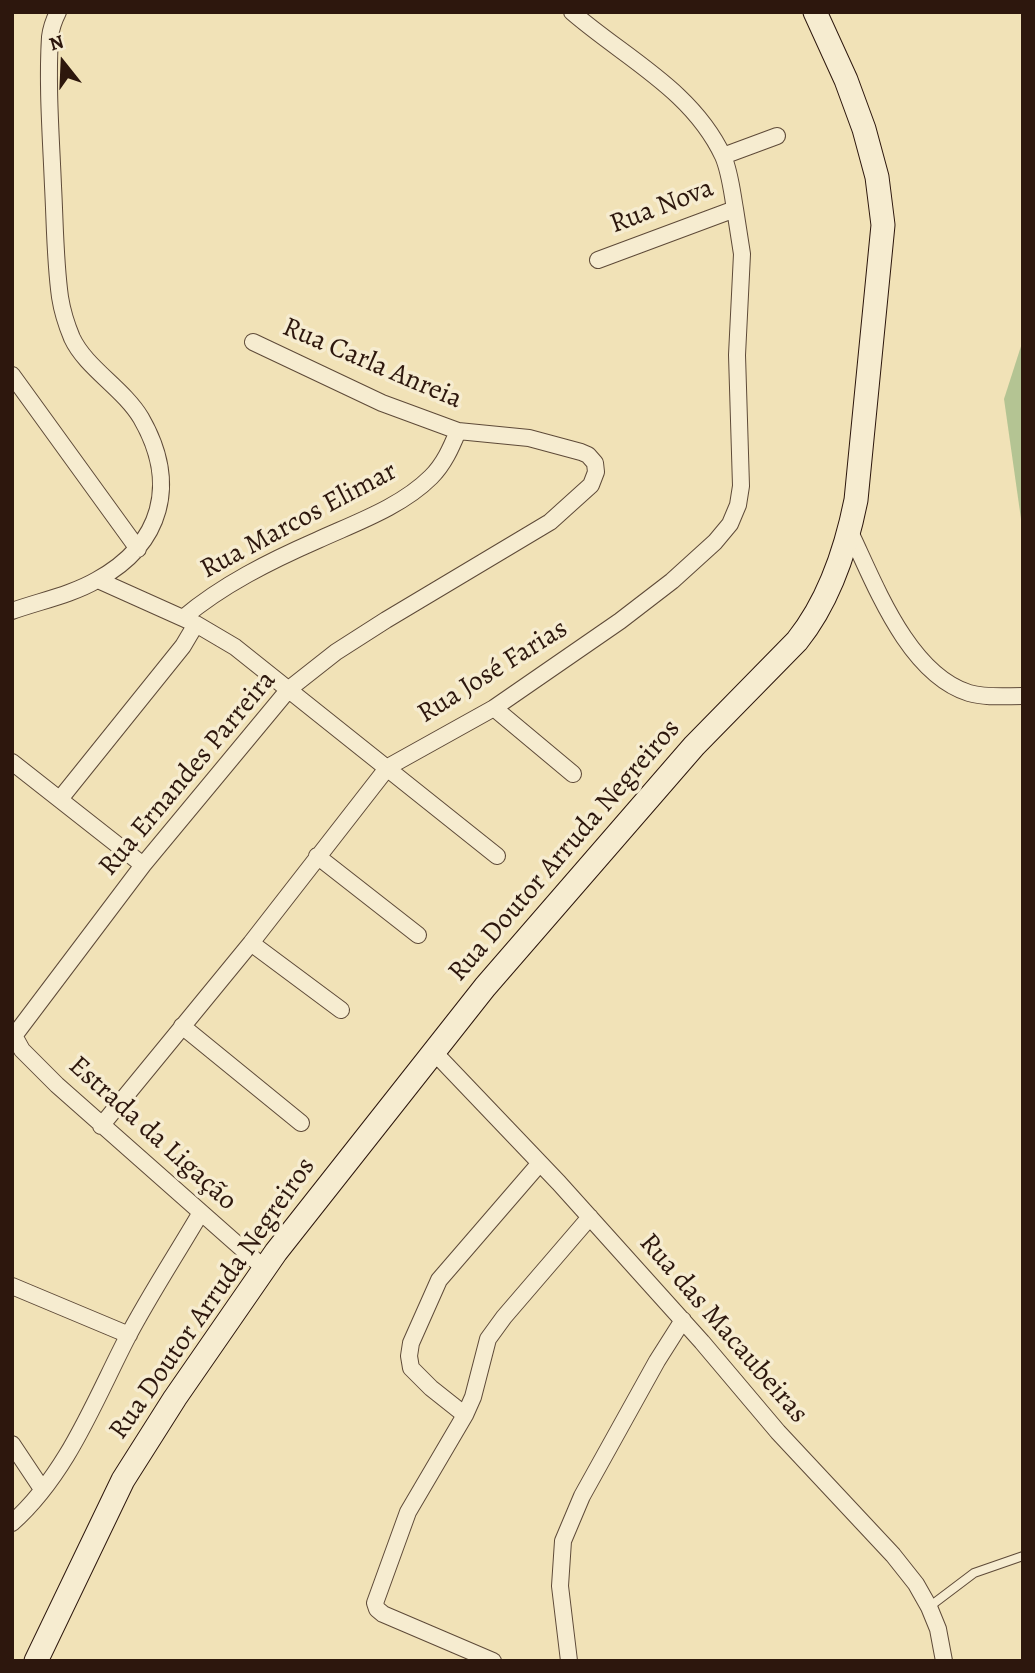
<!DOCTYPE html>
<html>
<head>
<meta charset="utf-8">
<style>
	body { margin:0 }
	#map { position:relative; width:1035px; height:1673px; overflow:hidden; background:#f1e2b7; font-family:Alegreya,serif }
	canvas { display:block }
	.frame { position:absolute; inset:0; border:14px solid #2d170d; pointer-events:none }
	.north { position:absolute; left:28px; top:28px; width:70px; height:70px; -webkit-text-stroke:5px #f6ecd0; paint-order:stroke; rotate:342deg; font-size:19px; font-weight:700; line-height:28px; text-align:center; color:#2d170d }
	.north::after { content:''; display:block; margin:auto; width:24px; height:32px; background:#2d170d; clip-path:polygon(50% 0,100% 100%,50% 72%,0 100%) }
</style>
</head>
<body>
<div id="map">
<canvas width="1035" height="1673"></canvas>
<div class="frame"></div>
<div class="north">N</div>
</div>
<script>
const c = document.querySelector('canvas').getContext('2d');
c.lineJoin = 'round';
function fillPath(path, color) {
  c.fillStyle = color;
  c.fill(path, 'evenodd');
}
function trace(path, color, width, dash) {
  c.strokeStyle = color;
  c.lineWidth = width;
  c.lineCap = dash ? 'butt' : 'round';
  c.setLineDash(dash || []);
  c.stroke(path);
}
function drawText(font, color, halo, rows, align = 'center') {
  c.font = font + ' Alegreya,serif';
  c.lineWidth = 7;
  c.setLineDash([]);
  c.textBaseline = 'middle';
  c.strokeStyle = halo;
  c.fillStyle = color;
  for (const [text, x, y, turn = 0] of rows) {
    c.save();
    c.translate(x, y);
    c.rotate((+turn || 0) * Math.PI / 180);
    c.textAlign = isNaN(turn) ? turn : align;
    if (halo) c.strokeText(text, 0, 0);
    c.fillText(text, 0, 0);
    c.restore();
  }
}
const green = new Path2D(`
	M1023,340V533L1004,399Z`);
const lane = new Path2D(`
	M929,1607L974,1573L1023,1556`);
const street = new Path2D(`
	M572,12C625,58 692,90 723,156C730,172 732,192 735,209L598,260
	M723,156L777,136
	M12,375L138,549
	M850,532C875,584 908,674 969,693C986,698 1005,696 1023,696
	M98,580L196,624L235,647L497,856
	M12,611C40,601 71,595 97,580C162,544 179,484 141,418C123,388 86,368 72,338C67,326 62,310 60,297C55,261 55,223 53,186C51,137 47,86 50,37C51,28 54,20 58,12
	M183,618C222,585 270,561 318,540C355,523 401,507 431,477C444,464 451,448 458,431
	M494,708L573,774
	M12,762L143,865
	M60,799L183,646L196,624
	M317,856L418,935
	M251,943L341,1010
	M182,1026L301,1123
	M12,1032L22,1050L57,1085L264,1268
	M14,1036L143,865L289,689L336,652L386,620L550,522L591,485L596,472L595,463L588,455L581,452L529,438L458,431L382,403L253,342
	M433,1051L559,1183L702,1342L778,1432L893,1555L916,1584L929,1607L938,1629L944,1661
	M101,1126L251,943L388,767L494,708L620,621L672,581L715,542L730,524L738,505L741,486L737,355L742,254L735,209
	M12,1286L129,1335
	M465,1415L431,1388L411,1368L409,1356L411,1343L439,1280L540,1163
	M12,1444L42,1489
	M12,1523C67,1474 94,1402 127,1338C149,1296 176,1255 200,1214
	M493,1661L383,1614L377,1609L375,1603L408,1512L465,1415L473,1397L488,1339L504,1317L590,1217
	M569,1661L560,1586L563,1541L582,1496L657,1361L683,1320`);
const secondary = new Path2D(`
	M36,1661L123,1480L175,1398L276,1252L485,987L694,746L797,641C829,601 846,550 856,500L883,225L877,177L864,129L846,80L815,12`);
const streetNames = [
	["Rua Nova",662,207,-21],
	["Rua Carla Anreia",372,364,23],
	["Rua Marcos Elimar",299,521,-28],
	["Rua José Farias",493,672,-32],
	["Rua Ernandes Parreira",188,774,-50],
	["Rua Doutor Arruda Negreiros",565,851,-49],
	["Estrada da Ligação",152,1134,42],
	["Rua Doutor Arruda Negreiros",213,1299,-55],
	["Rua das Macaubeiras",723,1329,49]
];
fillPath(green, '#b4c493');
trace(lane, '#5e4a38', 10);
trace(street, '#5e4a38', 18);
trace(secondary, '#2d170d', 25);
trace(lane, '#f6ecd0', 8);
trace(street, '#f6ecd0', 16);
trace(secondary, '#f6ecd0', 23);
drawText('28px', '#2d170d', '#f6ecd0', streetNames);
</script>
</body>
</html>
